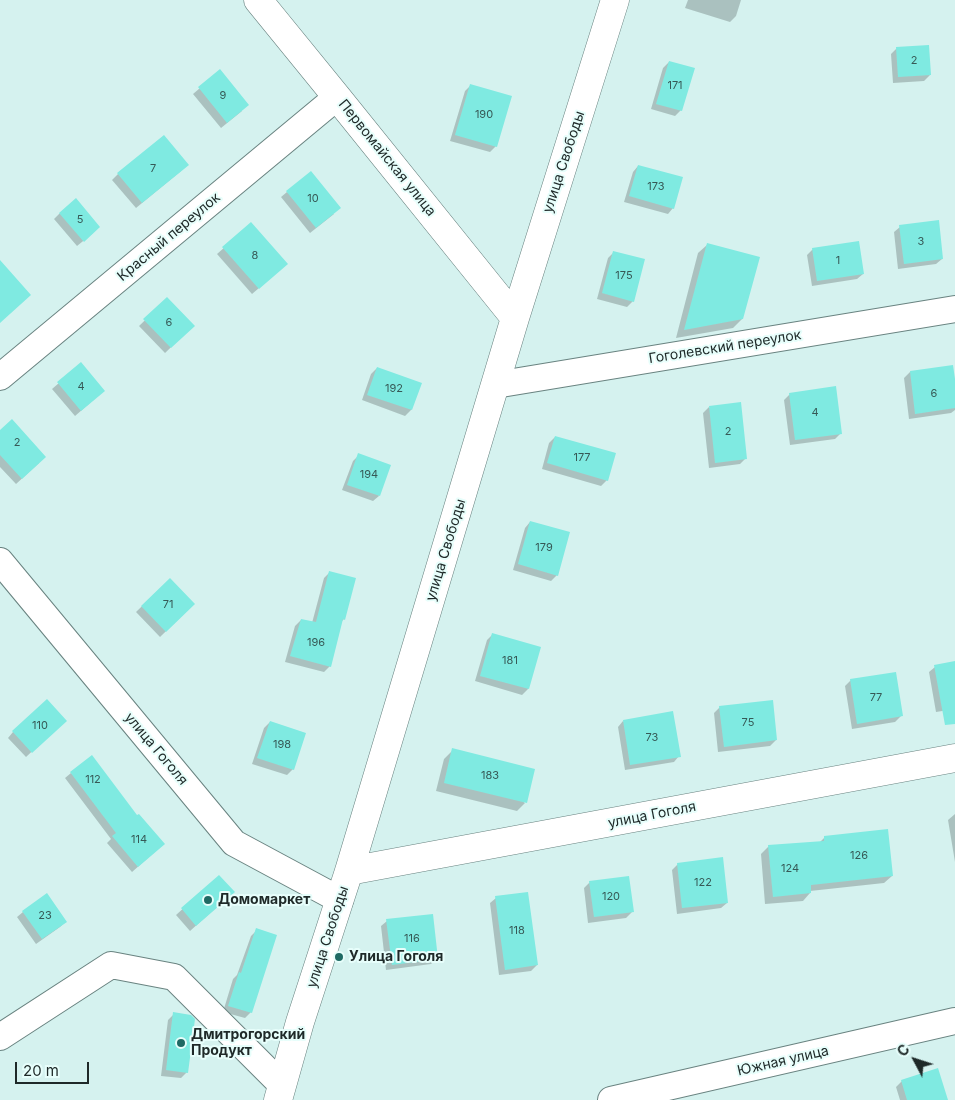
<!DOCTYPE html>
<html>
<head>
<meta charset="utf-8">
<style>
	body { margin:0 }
	#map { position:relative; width:955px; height:1100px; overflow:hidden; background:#d5f2ef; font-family:Inter,sans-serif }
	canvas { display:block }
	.north { position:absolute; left:890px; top:1035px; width:50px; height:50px; -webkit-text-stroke:4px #e7fefb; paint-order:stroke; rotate:310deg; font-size:14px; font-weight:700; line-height:20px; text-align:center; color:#1e2928 }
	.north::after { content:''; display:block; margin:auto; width:18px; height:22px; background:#1e2928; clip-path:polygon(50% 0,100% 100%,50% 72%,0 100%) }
	.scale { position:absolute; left:15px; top:1062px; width:74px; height:22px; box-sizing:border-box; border:2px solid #1e2928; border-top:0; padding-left:6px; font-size:15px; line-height:18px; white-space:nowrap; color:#1e2928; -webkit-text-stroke:4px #e7fefb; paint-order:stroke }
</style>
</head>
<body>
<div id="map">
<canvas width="955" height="1100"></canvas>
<div class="north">С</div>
<div class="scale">20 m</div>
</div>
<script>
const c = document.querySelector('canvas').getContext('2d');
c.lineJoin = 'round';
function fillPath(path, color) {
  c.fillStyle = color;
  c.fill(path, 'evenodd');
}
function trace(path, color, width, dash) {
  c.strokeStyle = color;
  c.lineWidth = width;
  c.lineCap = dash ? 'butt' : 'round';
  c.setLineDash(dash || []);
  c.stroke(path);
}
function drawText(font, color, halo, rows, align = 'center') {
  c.font = font + ' Inter,sans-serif';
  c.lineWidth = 4;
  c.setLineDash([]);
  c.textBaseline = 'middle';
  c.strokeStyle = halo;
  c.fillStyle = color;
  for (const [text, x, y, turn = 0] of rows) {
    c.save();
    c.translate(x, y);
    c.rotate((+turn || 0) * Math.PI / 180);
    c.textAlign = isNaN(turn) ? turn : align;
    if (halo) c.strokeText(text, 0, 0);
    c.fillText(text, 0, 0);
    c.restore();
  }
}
const shadow = new Path2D(`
	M688,0H741L736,16L730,22L685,8Z
	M897,48L930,75L924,81L893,83L891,54Z
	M669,62L681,110L675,116L651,109L663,68Z
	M220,71L242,111L221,128L193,94Z
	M470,86L496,146L490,152L450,141L465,91Z
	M638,166L673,208L668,214L624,202L633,172Z
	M181,171L136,208L112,180L118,174Z
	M287,192L334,214L310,233L281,197Z
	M60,213L93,233L77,246L54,219Z
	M251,224L280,270L252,294L217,254Z
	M900,227L942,259L936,264L898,269L894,232Z
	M707,245L742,319L733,328L676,338L698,253Z
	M813,249L863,274L857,279L812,286L807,255Z
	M614,252L633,301L627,307L597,299L608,258Z
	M167,299L193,326L165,353L139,326Z
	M81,364L98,396L75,416L52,389Z
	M952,366L955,390V410L951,413L909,419L904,378L910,372Z
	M377,368L420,383L411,410L405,416L362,400L371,374Z
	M790,394L841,433L835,439L790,445L784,400Z
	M709,407L746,458L740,464L709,468L703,413Z
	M0,432L39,463L16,484L0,467Z
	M555,437L607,480L601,486L542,469L549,443Z
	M359,455L379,496L373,501L342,490L353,461Z
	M530,522L557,575L551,581L513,570L525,528Z
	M329,573L344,619L341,622L330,666L324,672L285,662L295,626L301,620L312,623L324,578Z
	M170,579L194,604L160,637L136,612Z
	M493,634L539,648L528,689L522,695L475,681L487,640Z
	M955,663V709L936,712L929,672L935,667Z
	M851,680L901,716L895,722L852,729L845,686Z
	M720,707L776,740L770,746L718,752L714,713Z
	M623,721L679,756L674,762L625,770L618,727Z
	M270,722L293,769L287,775L252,764L264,728Z
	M59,726L26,757L8,738L13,732Z
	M453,750L525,803L517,811L436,791L444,759Z
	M71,773L137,817L157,850L132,872L107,843L111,839L65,778Z
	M955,814V862L948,820Z
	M825,837L892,876L884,883L810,891V893L803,901L765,904L761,854L769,846L820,842Z
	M678,864L727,903L721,908L677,914L672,870Z
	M219,876L227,898L190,931L176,915Z
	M590,882L632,912L626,918L588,923L584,888Z
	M496,898L537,965L531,971L499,975L490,903Z
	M23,912L66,921L60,927L36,944L17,917Z
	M387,921L437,958L431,964L386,970L381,926Z
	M257,930L251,1012L245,1018L223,1012L233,979L237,975L251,936Z
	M174,1014L187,1072L181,1078L161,1076L168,1020Z
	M902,1081L947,1100H900L896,1087Z`);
const building = new Path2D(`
	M929,45L931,75L898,77L896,47Z
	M669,61L695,68L682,111L656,104Z
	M220,69L249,105L227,123L198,87Z
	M470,84L512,96L497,147L455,135Z
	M164,135L189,165L142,203L117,173Z
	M638,165L683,177L674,209L629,196Z
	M311,171L341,208L316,228L286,191Z
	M76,198L100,227L84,242L59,213Z
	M939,220L943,259L904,264L899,225Z
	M251,222L288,264L259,289L222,247Z
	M859,241L864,274L817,281L812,248Z
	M707,243L760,257L743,319L684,330Z
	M613,251L645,259L634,302L602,293Z
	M0,260L31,295L0,323Z
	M167,297L195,326L171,348L143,319Z
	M81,362L105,391L81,411L57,382Z
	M953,365L955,379V408L915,414L910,371Z
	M377,367L422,383L412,410L367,395Z
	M836,386L842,434L795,440L789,393Z
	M741,402L747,459L715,463L709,406Z
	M12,419L46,457L22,479L0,455V430Z
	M555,436L616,453L608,481L547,463Z
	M358,453L391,465L380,496L347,485Z
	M530,521L570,532L558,576L518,564Z
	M329,571L356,578L345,620L343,619L331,667L290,656L301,619L316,622Z
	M170,578L195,604L166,632L141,606Z
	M492,633L541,647L529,689L480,676Z
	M955,661V724L945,725L934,665Z
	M896,672L903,716L857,724L850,679Z
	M47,699L67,721L32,753L12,731Z
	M773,700L777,740L724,747L719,706Z
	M673,711L681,757L630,765L623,720Z
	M270,721L306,733L294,770L257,758Z
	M452,748L535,769L527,803L444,783Z
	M92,755L137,815L139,814L165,844L138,867L112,836L116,833L70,772Z
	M888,829L893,876L811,885V893L773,897L768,845L824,841V836Z
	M723,857L728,903L682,908L677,863Z
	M219,875L235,892L196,926L181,908Z
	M629,876L634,912L594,917L589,881Z
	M528,892L538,965L505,970L495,896Z
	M47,893L67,922L42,939L22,911Z
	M433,914L438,959L392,965L386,919Z
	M256,928L277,935L252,1013L228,1006L239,972L241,973Z
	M173,1012L191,1015L195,1019L188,1073L166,1070Z
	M938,1068L948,1100H907L901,1080Z`);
const street = new Path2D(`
	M0,377L337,97
	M495,385L955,309
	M0,561L234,843L340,900
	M0,1037L111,965L174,977L282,1085
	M611,1100L955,1021`);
const secondary = new Path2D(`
	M258,0L337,97L515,318
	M349,871L955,758
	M278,1100L300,1022L349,871L515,318L615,0`);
const markers = [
	[208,900,5,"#1f6a64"],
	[339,957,5,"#1f6a64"],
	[181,1043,5,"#1f6a64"]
];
const numberNames = [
	["2",914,61],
	["171",675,86],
	["9",223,96],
	["190",484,115],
	["7",153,169],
	["173",656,187],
	["10",313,199],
	["5",80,220],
	["3",921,242],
	["8",255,256],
	["1",838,261],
	["175",624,276],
	["6",169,323],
	["4",81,387],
	["192",394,389],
	["6",934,394],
	["4",815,413],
	["2",728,432],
	["2",17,443],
	["177",582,458],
	["194",369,475],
	["179",544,548],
	["71",168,605],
	["196",316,643],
	["181",510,661],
	["77",876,698],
	["75",748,723],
	["110",40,726],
	["73",652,738],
	["198",282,745],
	["183",490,776],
	["112",93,780],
	["114",139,840],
	["126",859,856],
	["124",790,869],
	["122",703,883],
	["120",611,897],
	["23",45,916],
	["118",517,931],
	["116",412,939]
];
const streetNames = [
	["Первомайская улица",387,158,51],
	["улица Свободы",564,162,-72],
	["Красный переулок",169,237,-40],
	["Гоголевский переулок",725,347,-9],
	["улица Свободы",446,550,-73],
	["улица Гоголя",156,749,50],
	["улица Гоголя",652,815,-11],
	["улица Свободы",328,937,-72],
	["Южная улица",783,1061,-13]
];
const poiNames = [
	["Домомаркет",218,900],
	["Улица Гоголя",349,957],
	["Дмитрогорский",191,1035],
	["Продукт",191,1051]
];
fillPath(shadow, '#0003');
fillPath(building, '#7feae1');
trace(street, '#698380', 28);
trace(secondary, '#698380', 29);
trace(street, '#fff', 26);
trace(secondary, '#fff', 28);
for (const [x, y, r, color] of markers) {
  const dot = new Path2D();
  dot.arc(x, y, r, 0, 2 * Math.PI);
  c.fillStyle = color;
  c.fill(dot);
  trace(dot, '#e7fefb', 2);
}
drawText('11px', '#365956', null, numberNames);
drawText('14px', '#1e2928', '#e7fefb', streetNames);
drawText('bold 14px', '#1e2928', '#e7fefb', poiNames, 'left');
</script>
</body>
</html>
